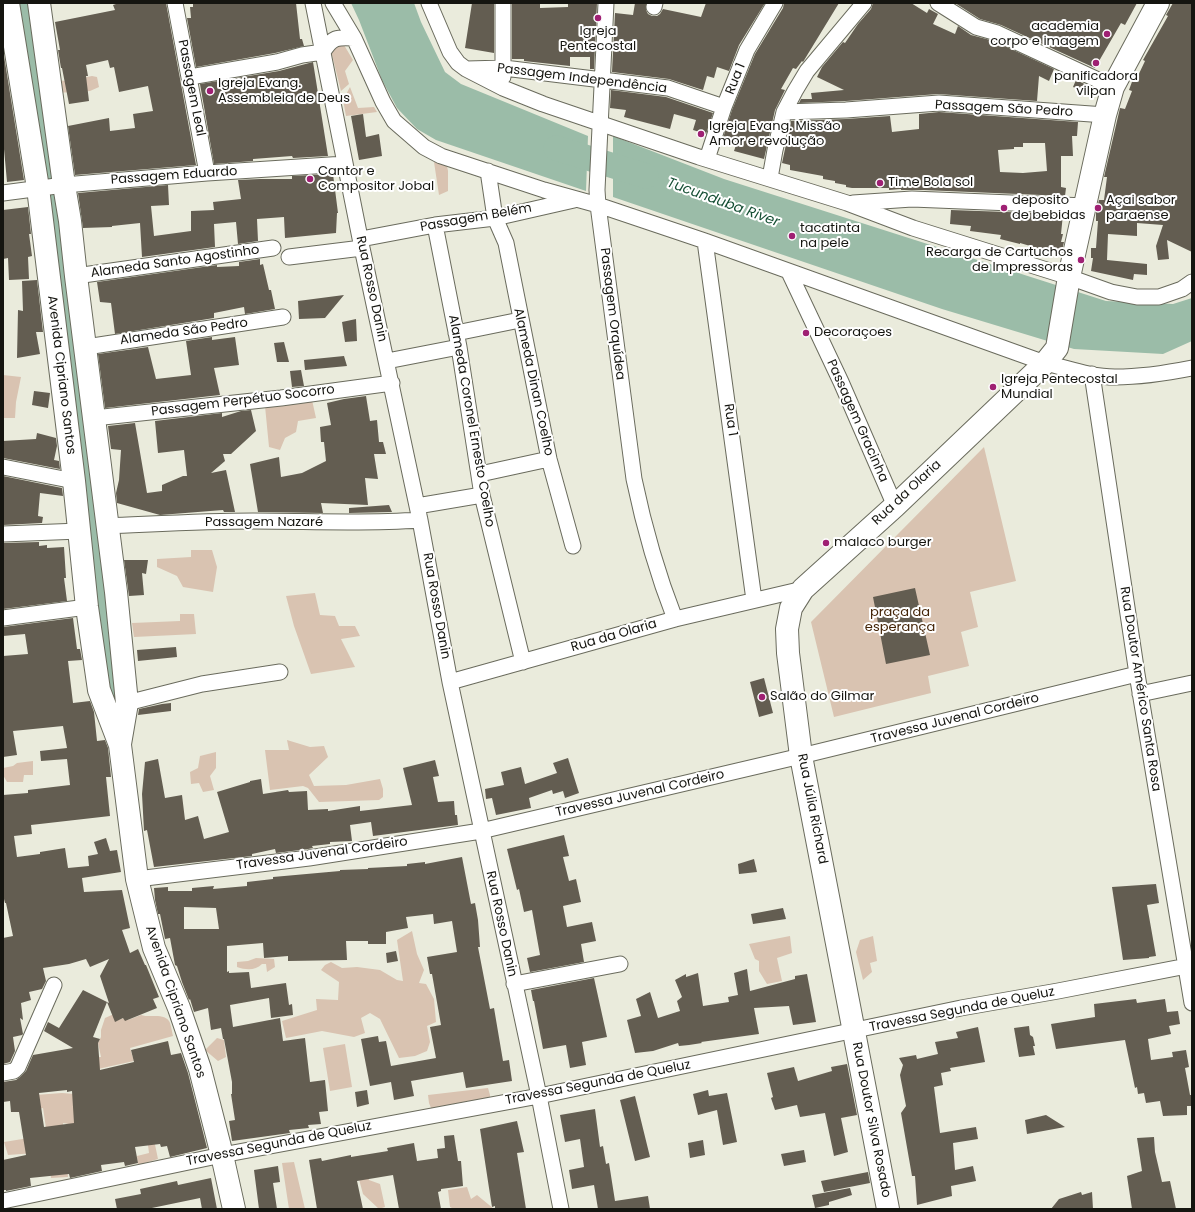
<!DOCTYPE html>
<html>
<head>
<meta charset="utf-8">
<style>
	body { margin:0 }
	#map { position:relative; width:1195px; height:1212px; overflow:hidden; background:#eaebdc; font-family:Poppins,sans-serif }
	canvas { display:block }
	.frame { position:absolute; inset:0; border:4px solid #151510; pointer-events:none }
</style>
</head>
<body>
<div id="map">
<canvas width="1195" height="1212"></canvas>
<div class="frame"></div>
</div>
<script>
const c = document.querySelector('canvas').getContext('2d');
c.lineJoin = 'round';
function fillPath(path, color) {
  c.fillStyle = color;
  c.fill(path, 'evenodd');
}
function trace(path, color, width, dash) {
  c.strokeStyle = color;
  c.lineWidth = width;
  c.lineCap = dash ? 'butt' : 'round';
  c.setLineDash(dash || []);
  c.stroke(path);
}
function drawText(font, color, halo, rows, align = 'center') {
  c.font = font + ' Poppins,sans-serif';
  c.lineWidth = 4;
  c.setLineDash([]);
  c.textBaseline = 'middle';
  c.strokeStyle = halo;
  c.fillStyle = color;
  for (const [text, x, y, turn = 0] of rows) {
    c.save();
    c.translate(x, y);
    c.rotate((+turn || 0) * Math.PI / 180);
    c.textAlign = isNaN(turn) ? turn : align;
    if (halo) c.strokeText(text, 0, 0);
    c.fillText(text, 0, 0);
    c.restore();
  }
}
const green = new Path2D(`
	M344,45L353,60L345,71L349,84L341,91L331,51L333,46Z
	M92,76L97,77L99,87L90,91L56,93V80L66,81Z
	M350,87L358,108L374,107L377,112L346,116L343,100Z
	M434,162L447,166L448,171V191L439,195Z
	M3,375L21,377L16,402L15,418H3Z
	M312,400L316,418L298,421L296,432L285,438L280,450L269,447L265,406Z
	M984,447L1016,581L970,592L978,627L961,632L969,666L928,676L931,693L834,717L811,622Z
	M191,550H212L217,567L213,592L183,587L177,576L157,567V559L191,557Z
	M315,593L320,615L335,616L339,626H355L360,636L341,639L355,667L311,674L294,626L286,596Z
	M180,614H194L196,634L134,637L132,623L180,621Z
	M287,740L310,747L324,746L328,757L309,775L314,786L346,785L380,779L383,789V797L379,800L319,802L308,788L303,786L270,790L265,750H289Z
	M216,752V768L210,776L214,790L203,792L199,783L191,784L190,772L198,768L200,756Z
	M33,761V775H24L23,782H7L3,775V768L13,766L17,763Z
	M412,931L417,954L424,970L419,983L426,984L434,999L436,1022L427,1026L430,1042L427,1051L415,1056L399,1058L380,1019L370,1013L361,1018L365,1033L354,1037L322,1031L286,1038L282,1021L317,1010L316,999L338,1000L339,982L321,970L325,965L331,962L342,968L357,967L380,970L397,980L403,981L397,940Z
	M790,936L792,953L777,958L782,981L767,984L759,971V961L755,959L749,944Z
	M873,936L877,961L870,963L872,972L863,980L856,952L860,940Z
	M256,958L274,959L275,967L267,972L266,964H262C255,971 246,970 237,967V962L248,961Z
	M114,1014L116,1021L124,1018L128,1020L141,1015C149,1018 163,1013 169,1021C171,1024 172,1032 173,1036L130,1048L134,1061L98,1069L95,1057H101L98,1043L101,1037V1030L105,1018Z
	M217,1038L224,1040L226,1057L218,1061L205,1050Z
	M345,1044L352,1087L330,1091L323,1048Z
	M488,1088L490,1095V1099L431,1108L429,1103L428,1095Z
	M62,1093L75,1094L86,1127L63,1123L68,1177L51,1178L49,1152L8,1155L4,1142L47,1135L43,1108L34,1110L35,1095Z
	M148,1111L158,1159L138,1165L137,1156L149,1153L145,1122Z
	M363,1155L369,1180L380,1184L385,1207L379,1209L363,1194L353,1157Z
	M294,1162L305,1209H289L282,1163Z
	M467,1187L471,1199L477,1195L494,1209H454L450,1207L448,1190Z`);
const water = new Path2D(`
	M18,3H31L121,696L107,698Z
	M351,3H414L421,22L445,72L461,84L588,136L586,191L436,140L417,129L397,108L382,80L359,20Z
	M613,136L724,179L1106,301L1173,304L1192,298V341L1163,354L1074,349L942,309L613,197Z`);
const river = new Path2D(`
	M556,148L646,176`);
const building = new Path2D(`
	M119,3H166L196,165L75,175L68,126L109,118L110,131L135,128L133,114L153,111L148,86L119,92L114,67L110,68L108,60L86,65L88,76H86L89,101L69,104L62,68H61L58,50H60L55,22L115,10L113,5Z
	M193,3H296L300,39H302L304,46L275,53L196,67L187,18H191L190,7H193Z
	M472,3H494V53L465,48Z
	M512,3H540V8L568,7V3H597L594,69H590V57H570V66L524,61V59H512Z
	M635,3H646V10L648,14L652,16H657L660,14L663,9L701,17L706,3H765L739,45L729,71L717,67L714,78L707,76L703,90L669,79L612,72L615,13L633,15Z
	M784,3H839L803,62L802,61L796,69L793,68L781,89L785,90L775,110L764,159L734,151L737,142L723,138L732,110L755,54L783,8Z
	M873,3H911L927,13L929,9L938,14L933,24L955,34L958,26L971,35L994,41L1054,69L1049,81L1039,76L1037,101L938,94L846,101L799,103L801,99H812L811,93L844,90L817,77L822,67L843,42L845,43L858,24L871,9Z
	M955,3H1137L1125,25L1121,23L1095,68L1001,25L980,19Z
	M1173,3H1192V252L1167,240L1169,259L1158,260L1156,246L1163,225L1137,223V236L1108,234L1107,260L1147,264V275L1134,274L1133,280L1091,271L1093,258H1091V248H1096L1098,221H1096V212L1099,200H1104L1107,177H1104L1120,108L1125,109L1132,91L1129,90L1133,79L1136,80L1145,61L1143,60L1168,16L1166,15Z
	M3,56H4L24,180L7,182L3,138Z
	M313,62L328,156L293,158L292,156L253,159V161L214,164L200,84L279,71Z
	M1076,80L1091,87L1088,94L1073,87Z
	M611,90L666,97L713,113L706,134L693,130L696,120L674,114L670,129L624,117L626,110L610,108Z
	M939,112L1078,122L1077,136H1072L1073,156H1061V187L1066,188L1065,196L923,190H901V189L889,190V188H852L846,187V185L835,183V181L823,179V176L790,170V165L782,163L791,121L846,119L890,116L892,132L919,129V114ZM1023,143H1045L1047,171L1023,173L1000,172L998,150L1014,149V147H1023Z
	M363,114L366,137L379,134L382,156L359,160L351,116Z
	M333,174L338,213H337L336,233L285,238L284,217L257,219L258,241L238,244L236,222L214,224L215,247L142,257L140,223L112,226V227L83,228L78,193L168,185L169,205L151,206L154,236L191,231V211L214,210L213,202L241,199L238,180L260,179H292V176Z
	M28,207L31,234H29L32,256L28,257L29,279L9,280L8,258L3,259V210Z
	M951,210L1063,214L1061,234H1063L1061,242H1064L1061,255L1020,243V244L1000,239L1001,235L970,231L971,226L950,224Z
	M260,259V265L263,264L269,290H271L275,309L245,314L244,307L214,313V318L115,334L111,303L100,302L97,282L217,265V267L239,266V262Z
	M37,280L43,332H36L40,354L17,358L18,310L23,311L22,281Z
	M344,295L325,318L299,319L298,301Z
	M356,319L357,341L345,342L342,322Z
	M212,337V340L235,337L239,365L214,368L220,395L105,408L98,354L148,347L156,379L191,375L186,341Z
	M284,342L289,362H277L274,343Z
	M344,356L347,366L305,370L304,360Z
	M301,370L304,386L292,387L290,371Z
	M34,391L50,393L48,408L32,405Z
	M366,396L370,421L377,420L379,442H383L386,454H374L378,479L365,478L368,505L321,503L323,513L258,512L250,464L279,457L281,477L302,473L326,461L324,442H321L320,427L331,425L327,403L344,399Z
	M251,410L256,431L231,454H223L225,461L211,473L226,470L235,512H224L223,510L160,515L117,503L116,493L119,480L121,450L111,449L108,426L135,423L147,493L162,491V485L183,476H187L184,450L158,453L155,421L222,413V417L241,411Z
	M37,433L56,438L57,446L54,460L59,461L60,469L3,458V441L36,439Z
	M3,476L62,488L63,496L40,493L38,516L43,517L42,523L3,525Z
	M389,505L392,512L349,513V508Z
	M39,542V546L47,545V548L64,547L66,578H64L67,601L3,609V543Z
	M124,560H148L146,574L142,573L144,595L129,596Z
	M915,588L930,655L886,664L873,597Z
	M73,618L77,649H80L82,660L68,661L73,703L90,701L94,712L97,741L105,740L108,748L111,777H106L110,816L31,825L32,834L14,836L17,857L40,854V852L65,848L68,868L89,866L88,856L98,854L94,842L106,838L110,851L117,850L121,872L82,878L84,892L122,890L130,928L122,930L130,953L138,949L145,965H146L159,997L153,999L157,1008L125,1021L123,1018L115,1022L107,1002L109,1003L100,976L109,959L90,967L86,959L69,964L43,968L46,981L42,989L29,992L31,1000L21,1003L23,1020L20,1018L23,1034L22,1035L13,1037L15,1051L10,1062L3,1064V938L13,936L6,903H5L3,895V795L28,793V790L70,785L67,759L41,761L40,751L67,748L63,726L13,731L17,755L3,757V656L28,654L25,634L3,636V627Z
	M176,647L177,657L138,661L137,650Z
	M764,678L773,713L759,717L750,682Z
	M171,703V711L138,715L139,709L162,704Z
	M568,758L579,793L565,798L563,791L553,794L552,790L529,798L531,808L496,815L492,798L486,799L485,789L504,785L501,772L521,767L525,784L557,773L553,763Z
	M158,759L165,798L182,795L185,820L198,816L204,839L229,832L217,792L250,782V781L261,779L263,794L288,790L289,792L307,791L308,810L328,809V811L360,806V811L412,805L403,768L435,760L439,776L433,777L438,802L454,801L455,815H457L458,825L373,836L371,822L350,825L352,841L330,842V844L312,846L313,848L308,849L276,853L275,849L252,854V856L154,867L147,830L144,831L142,794L145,762Z
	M564,835L569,856L563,857L569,881L576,879L581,902L563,906L567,927L592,922L596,941L581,944L584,962L530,972L527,958L540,955L532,910L524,912L519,889L517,890L507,849Z
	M462,857L471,904L475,903L478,920L480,947H478L490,1009L494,1008L503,1061L509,1060L512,1081L466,1088L463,1072L411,1081L414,1096L394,1100L391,1082L370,1086L361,1039L378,1036L379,1042L386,1041L391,1066L436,1058L430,1027L441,1025L432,974H430L427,957L457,952L452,921L434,924L433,914L406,917L408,928L386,932V944H368V941H346L347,960L288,961V956L264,958L263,943L227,946V972L229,971V973L249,972L251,988L286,983L289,1005L292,1004L293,1015L271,1018L269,998L230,1005L233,1027L280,1018L283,1041L305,1038L310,1082L325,1080L328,1111L319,1112L321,1124L308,1125L309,1128L289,1130L290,1133L232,1141L229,1121L235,1120L231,1094H232V1082L224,1039H223L221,1028L211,1030L208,1008L194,1012L190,999L189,1000L182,982L177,966L175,965L170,938L165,939L160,914H158L155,900L154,888L168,887V891H192V888L214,886L213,889L247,886V882L273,879V877L340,871V870L368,869V868L407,866V864L425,862V864ZM184,907L216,908L219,929H184Z
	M754,859L757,872L739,874L738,864Z
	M1156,884L1159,903L1147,905L1156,956L1149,957V958L1123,960L1112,887Z
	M783,908L786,919L753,924L751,914Z
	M396,951L398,961L387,963L386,953Z
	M747,969L750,991L795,979V976L807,974L816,1022L793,1025L789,1006L754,1008L759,1034L701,1042L702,1043L689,1045L679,1046L678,1043L653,1051L635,1053L627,1020L641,1016L636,999L650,992L658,1018L680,1011L677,1001L682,997L675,980L686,974V977L698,973L703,1006L729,1002L728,997L738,995L734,973Z
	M594,978L607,1037L582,1042L586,1065L570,1068L566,1045L543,1049L534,1001H533L531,990Z
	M83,990L107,1002L93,1037L100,1039L98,1043L100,1070L134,1062L131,1050L168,1041L171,1055L181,1053L188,1073L207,1148L170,1157L167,1146L161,1147L160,1144L135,1147L138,1163L125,1166L124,1162L101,1165L102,1171L70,1178L69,1174L30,1178L31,1186L6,1191V1190H3V1160L26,1155L19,1112H11L10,1101L3,1102V1082L16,1080L20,1077L26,1071L33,1055L73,1048L44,1031L48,1022L59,1028ZM67,1090V1092L72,1091L74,1123L44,1127L39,1093Z
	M1136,999L1137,1003L1165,999L1167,1012L1178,1011L1180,1024L1169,1026L1171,1034L1148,1039L1151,1060L1173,1057L1172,1052L1186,1050L1189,1067L1185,1068L1190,1095H1192V1106H1187V1115L1163,1116L1160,1101L1146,1103L1144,1093L1138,1094L1137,1087L1135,1088L1125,1040L1056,1049L1051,1024L1095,1017L1094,1004Z
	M1029,1026L1030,1035L1033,1037L1035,1046H1033L1035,1055L1019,1057L1014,1028Z
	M978,1027L985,1062L950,1068L951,1071L941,1073L943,1085L934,1087L940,1133L976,1127L978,1139L953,1143L955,1170L973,1166L976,1181L951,1186L952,1196L917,1205L915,1176H912L901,1113L906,1106L900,1075L903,1065L899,1058L916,1055L917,1059L938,1054L935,1042L958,1038L956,1032Z
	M847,1064L857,1115L841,1118L848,1152L834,1156L825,1113L800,1117L797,1105L775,1110L771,1098L773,1097L767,1073L794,1067L798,1081L832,1071L831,1067Z
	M367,1090L369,1104L357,1107L355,1092Z
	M708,1090L709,1096L727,1093L737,1142L723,1145L717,1110L698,1115L693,1094Z
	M635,1096L650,1157L635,1161L620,1100Z
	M595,1109L600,1147L603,1146L606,1164L609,1163L615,1201L648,1196L650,1209H598L594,1185L572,1189L569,1170L584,1167L580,1139L565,1142L560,1115Z
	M1046,1115L1065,1127L1027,1134L1025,1120Z
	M517,1121L524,1152L517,1153L526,1209H495V1206L492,1207L489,1188L480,1129Z
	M454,1135L458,1161H461L463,1186L441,1189V1191L438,1192L441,1209H399L393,1175L357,1181L363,1209H317L309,1160L321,1158L322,1161L351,1155V1157L388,1151L387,1148L414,1143L417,1161L438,1158L437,1149L445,1148L444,1136Z
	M1154,1137L1155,1152L1162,1182L1170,1181L1176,1209H1132L1127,1176L1142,1171L1137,1138Z
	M703,1140L705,1155L690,1158L688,1143Z
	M804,1150L806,1162L784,1166L781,1154Z
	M278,1166L280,1182L273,1183L277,1209H259L254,1170Z
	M868,1172L870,1183L824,1192L821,1181Z
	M211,1178L217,1209H202L200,1198L147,1209H117L115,1199L141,1194L140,1189L177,1181L178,1185Z
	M850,1188L852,1195L829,1202V1205L815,1208L812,1195Z
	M1081,1192L1082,1195L1092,1192L1093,1209H1051L1059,1199Z`);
const street = new Path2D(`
	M175,3L207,173
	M313,3L362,248L420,520L450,682L539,1096L561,1209
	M333,3L354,38L383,102L394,121L424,147L441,156L544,190L598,205L705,241L1045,363C1067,368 1091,377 1115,377C1140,377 1167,373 1192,368
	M429,3L450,52L458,63L466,69L503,88L543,104L699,157L847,203L913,228L1069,277L1111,292L1137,297H1159L1182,289L1192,282
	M503,3V77
	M606,3L597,190L598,205L634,479C644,527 657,573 675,619
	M938,3L976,27L997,33L1113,87
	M654,7L655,3
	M467,69L504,68L668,88L724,107
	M190,77L277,62L302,55L323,52C332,37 337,37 354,38
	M784,112L846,110L939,103L1105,115
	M707,159L724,107L747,50L775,3
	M488,171L495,218L506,243L549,459L573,546
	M770,178L775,150L784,112L795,91L807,71L864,3
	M3,193L64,185L207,173L345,164
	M853,203L912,199L1086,206
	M435,225L459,347L482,495L523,662
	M361,239L435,225L495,218L574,200
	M705,241L754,600
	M289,257L362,248
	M789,272L841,382L895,506
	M76,276L273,248
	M456,333L520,320
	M86,347L283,317
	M387,361L459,347
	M1092,374L1137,674L1192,1003
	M94,418L281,398L392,383
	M3,467L74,481
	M480,474L549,459
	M417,506L482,495
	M107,526C156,524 204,521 253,521C309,521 364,524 420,520
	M3,534L80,531
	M3,618L87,607
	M450,682L675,619L803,589
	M1140,694L1192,683
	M127,703L202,684L280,672
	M137,879L309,858L481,831L801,756L1137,674
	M514,984L620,964
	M3,1073L14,1071L18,1067L54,985
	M3,1201L222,1155L539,1096L961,1008L1058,991L1192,965`);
const secondary = new Path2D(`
	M8,3L38,188L74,481L87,607L99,690L120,745L137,879L154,948L179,1008L200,1069L222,1155L234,1209
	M39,3L64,185L70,221L76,276L116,592L127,703L120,744
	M888,1209L801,756L788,653L787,629L791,608L803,589L895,506L1045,363L1057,348L1069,277L1105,115L1113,87L1158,3`);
const markers = [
	[598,18,4,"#9f2073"],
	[1107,34,4,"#9f2073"],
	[1096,63,4,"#9f2073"],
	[210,91,4,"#9f2073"],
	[701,134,4,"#9f2073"],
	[310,179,4,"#9f2073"],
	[880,183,4,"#9f2073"],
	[1004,208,4,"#9f2073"],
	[1098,208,4,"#9f2073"],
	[792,236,4,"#9f2073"],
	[1081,260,4,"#9f2073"],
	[806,333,4,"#9f2073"],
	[993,387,4,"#9f2073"],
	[826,543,4,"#9f2073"],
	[762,697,4,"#9f2073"]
];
const poiNames = [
	["academia",1099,27,"right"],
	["corpo e imagem",1099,42,"right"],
	["Igreja",598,32,"center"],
	["Pentecostal",598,47,"center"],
	["panificadora",1096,77,"center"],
	["vilpan",1096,92,"center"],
	["Igreja Evang.",218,84],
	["Assembleia de Deus",218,99],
	["Igreja Evang. Missão",709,127],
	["Amor e revolução",709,142],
	["Cantor e",318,172],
	["Compositor Jobal",318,187],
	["Time Bola sol",888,183],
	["deposito",1012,201],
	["de bebidas",1012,216],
	["Açai sabor",1106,201],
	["paraense",1106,216],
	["tacatinta",800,229],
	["na pele",800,244],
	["Recarga de Cartuchos",1073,253,"right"],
	["de Impressoras",1073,268,"right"],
	["Decoraçoes",814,333],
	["Igreja Pentecostal",1001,380],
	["Mundial",1001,395],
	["malaco burger",834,543],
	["Salão do Gilmar",770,697]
];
const streetNames = [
	["Passagem Independência",582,79,7],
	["Rua 1",736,79,-68],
	["Passagem Leal",191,88,79],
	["Passagem São Pedro",1004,109,3],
	["Passagem Eduardo",174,176,-4],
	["Passagem Belém",476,218,-10],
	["Alameda Santo Agostinho",175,262,-8],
	["Rua Rosso Danin",371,289,78],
	["Passagem Orquídea",612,314,83],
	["Alameda São Pedro",184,332,-8],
	["Avenida Cipriano Santos",61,375,83],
	["Alameda Dinan Coelho",533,382,78],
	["Passagem Perpétuo Socorro",243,401,-7],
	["Rua 1",730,420,82],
	["Alameda Coronel Ernesto Coelho",471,421,80],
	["Passagem Gracinha",857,421,66],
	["Rua da Olaria",907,493,-43],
	["Passagem Nazaré",264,523],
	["Rua Rosso Danin",436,606,80],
	["Rua da Olaria",614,636,-16],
	["Rua Doutor Américo Santa Rosa",1140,689,81],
	["Travessa Juvenal Cordeiro",955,719,-14],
	["Travessa Juvenal Cordeiro",640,794,-13],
	["Rua Júlia Richard",812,809,79],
	["Travessa Juvenal Cordeiro",322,854,-8],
	["Rua Rosso Danin",501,924,78],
	["Avenida Cipriano Santos",175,1002,71],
	["Travessa Segunda de Queluz",962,1010,-11],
	["Travessa Segunda de Queluz",598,1083,-11],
	["Rua Doutor Silva Rosado",871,1120,79],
	["Travessa Segunda de Queluz",279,1144,-11]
];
const parkNames = [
	["praça da",900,613],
	["esperança",900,628]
];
const waterNames = [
	["Tucunduba River",723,203,20]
];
fillPath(green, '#d9c3b1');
fillPath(water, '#9bbca8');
trace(river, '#9bbca8', 25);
fillPath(building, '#635d51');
trace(street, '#6a6b5d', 17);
trace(secondary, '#6a6b5d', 24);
trace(street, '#fff', 15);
trace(secondary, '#fff', 22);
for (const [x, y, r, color] of markers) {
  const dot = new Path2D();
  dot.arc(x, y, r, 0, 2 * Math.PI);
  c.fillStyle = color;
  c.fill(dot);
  trace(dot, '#fff', 1.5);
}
drawText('13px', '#151510', '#fff', poiNames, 'left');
drawText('13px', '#151510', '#fff', streetNames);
drawText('13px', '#442508', '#fff', parkNames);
drawText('italic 14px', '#154f34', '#fff', waterNames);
</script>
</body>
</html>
